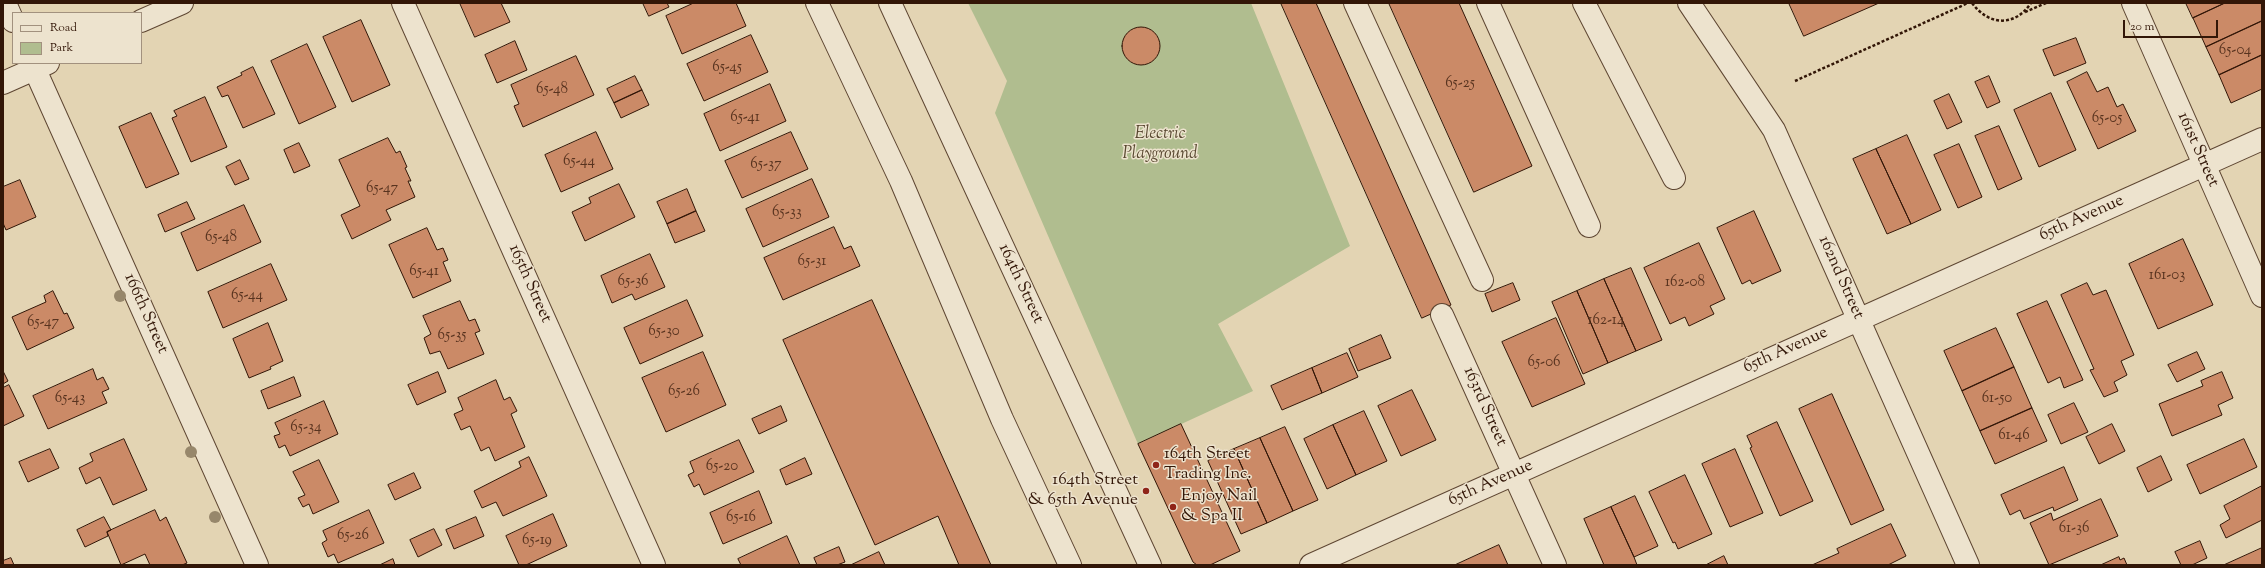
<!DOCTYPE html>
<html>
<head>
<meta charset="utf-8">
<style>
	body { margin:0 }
	#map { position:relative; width:2265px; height:568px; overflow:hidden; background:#e3d4b3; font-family:"Sorts Mill Goudy",serif }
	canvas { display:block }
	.frame { position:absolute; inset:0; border:4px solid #321607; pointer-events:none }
	.legend { position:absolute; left:12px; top:12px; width:130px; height:52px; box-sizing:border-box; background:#ede3ce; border:1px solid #a2917e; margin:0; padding:5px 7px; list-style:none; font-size:12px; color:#321607 }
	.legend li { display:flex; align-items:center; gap:8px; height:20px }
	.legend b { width:20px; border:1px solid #a2917e }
	.scale { position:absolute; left:2123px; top:20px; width:95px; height:18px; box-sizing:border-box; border:2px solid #321607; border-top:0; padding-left:5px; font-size:12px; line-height:14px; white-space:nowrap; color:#321607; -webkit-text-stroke:3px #ede3ce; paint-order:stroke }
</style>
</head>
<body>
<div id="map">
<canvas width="2265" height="568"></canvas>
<div class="frame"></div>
<ul class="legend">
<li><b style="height:5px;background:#ede3ce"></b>Road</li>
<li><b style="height:11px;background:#b0bd8f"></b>Park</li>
</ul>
<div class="scale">20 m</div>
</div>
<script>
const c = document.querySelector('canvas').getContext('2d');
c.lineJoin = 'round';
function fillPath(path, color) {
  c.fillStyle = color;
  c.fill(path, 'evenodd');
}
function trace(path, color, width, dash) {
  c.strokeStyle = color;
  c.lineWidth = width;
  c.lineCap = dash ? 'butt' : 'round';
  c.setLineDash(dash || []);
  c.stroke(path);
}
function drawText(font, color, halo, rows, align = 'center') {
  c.font = font + ' "Sorts Mill Goudy",serif';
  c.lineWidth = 3;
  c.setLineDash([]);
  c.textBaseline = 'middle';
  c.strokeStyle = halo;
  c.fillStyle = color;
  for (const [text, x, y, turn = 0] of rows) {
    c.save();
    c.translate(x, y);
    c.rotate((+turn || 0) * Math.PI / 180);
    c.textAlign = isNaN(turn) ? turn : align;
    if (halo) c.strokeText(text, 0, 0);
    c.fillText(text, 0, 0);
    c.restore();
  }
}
const green = new Path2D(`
	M968,3H1251L1350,246L1218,324L1253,391L1138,444L995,113L1007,81Z`);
const building = new Path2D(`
	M460,3H501L510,22L475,37Z
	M643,3H667L669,7L649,16Z
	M694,3H736L746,26L682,54L666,16Z
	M1281,3H1316L1451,305L1422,318Z
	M1389,3H1459L1532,166L1474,192Z
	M1789,3H1879L1804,36Z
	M2186,3H2225L2193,18Z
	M2225,3H2262V21L2206,47L2193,18Z
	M361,20L390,85L352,102L323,37Z
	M2262,21V55L2219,75L2206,47Z
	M1122 46a19 19 0 1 1 38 0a19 19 0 1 1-38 0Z
	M751,35L768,72L704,101L687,64Z
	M2076,38L2086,63L2054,76L2043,50Z
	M515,41L527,70L497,83L485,55Z
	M307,44L336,107L299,124L271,61Z
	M2262,55V89L2231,103L2219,75Z
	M576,56L594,95L523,127L514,106L519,104L511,85Z
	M253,67L275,114L243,128L228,95L222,97L217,87L242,75L241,73Z
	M2087,72L2097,92L2108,87L2117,107L2123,104L2136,131L2098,149L2067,82Z
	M635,76L642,90L614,103L607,89Z
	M1989,76L2000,102L1987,108L1975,82Z
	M770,84L786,121L720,151L704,114Z
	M642,90L649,105L621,118L614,103Z
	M2051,93L2076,150L2039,167L2014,110Z
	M1949,94L1962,122L1947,129L1934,101Z
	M205,97L227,147L191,162L172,118L177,116L174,111Z
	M151,113L179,174L146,188L119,127Z
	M1999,126L2022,179L1998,190L1975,136Z
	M596,132L613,169L561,192L545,155Z
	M791,132L808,169L742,198L725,161Z
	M1907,135L1941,210L1911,224L1876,149Z
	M388,138L396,153L400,151L407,167L405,168L411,181H408L415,197L386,210L391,220L352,239L341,215L360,206L339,160Z
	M299,143L310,166L294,173L284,150Z
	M1959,144L1982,197L1958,208L1934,155Z
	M1876,149L1911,224L1887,234L1853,159Z
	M240,160L249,179L235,185L226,167Z
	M812,179L829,217L763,247L746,209Z
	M20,180L36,217L6,230L3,223V187Z
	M619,184L635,217L585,241L572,212L591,203L589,198Z
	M687,189L696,211L667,224L657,202Z
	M187,202L195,219L165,232L158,215Z
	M244,205L261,242L197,271L181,233Z
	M696,211L705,231L675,243L667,224Z
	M1754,211L1781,271L1752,284L1750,280L1742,284L1717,228Z
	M834,227L844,249L851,246L860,266L783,300L764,258Z
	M427,228L437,250L443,248L448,260L443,262L451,281L413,298L389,245Z
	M2183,239L2213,305L2158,329L2129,264Z
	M1699,243L1725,299L1710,306L1714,314L1689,326L1685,317L1670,324L1644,268Z
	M650,254L665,287L635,300L632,294L612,303L601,276Z
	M271,264L287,300L223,328L208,292Z
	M1631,268L1662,340L1636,351L1604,279Z
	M1604,279L1636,351L1608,363L1577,291Z
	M1513,283L1520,300L1492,312L1485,294Z
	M2087,283L2093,295L2106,290L2134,355L2121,361L2127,375L2114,382L2118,391L2104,397L2090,370L2094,369L2061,295Z
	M53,291L64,314L67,313L74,328L27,350L12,317L46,302L44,296Z
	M1577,291L1608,363L1583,374L1552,302Z
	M687,300L703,336L640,364L624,328Z
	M872,300L991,565H959L938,516L875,545L783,340Z
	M460,301L469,321L475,319L480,331L475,333L484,354L448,369L440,351L430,354L424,338L431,334L423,316Z
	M2047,301L2083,380L2064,388L2060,377L2048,383L2017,314Z
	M1556,318L1585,384L1532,407L1502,342Z
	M268,323L283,361L270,367L271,369L249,378L233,339Z
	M1996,328L2014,367L1962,391L1944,351Z
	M1381,335L1391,358L1358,371L1349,349Z
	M703,352L726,405L666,432L642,378Z
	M2197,352L2205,369L2177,382L2168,365Z
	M1347,353L1358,377L1322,393L1312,368Z
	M2014,367L2032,408L1980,431L1962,391Z
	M1312,368L1322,393L1282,410L1271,386Z
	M93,369L97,380L103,377L109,389L102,392L107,403L48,429L33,396Z
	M3,371L8,381L3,384Z
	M438,372L446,392L417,405L408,385Z
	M2222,372L2233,398L2218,405L2222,415L2172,436L2159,404L2203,386L2201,381Z
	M294,377L301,396L268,409L261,391Z
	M496,380L504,400L510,397L517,411L511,414L525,447L495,461L489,447L481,451L470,426L461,430L454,414L463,410L458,398Z
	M9,385L24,416L3,426V388Z
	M1412,390L1436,440L1401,456L1378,406Z
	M1832,394L1884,510L1851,525L1799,409Z
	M324,401L338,434L290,456L285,445L279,448L274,436L280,434L275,423Z
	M2074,403L2088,432L2061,444L2048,415Z
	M781,406L787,421L759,434L752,419Z
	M2032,408L2047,441L1995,464L1980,431Z
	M1364,411L1387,461L1356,475L1333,425Z
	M1777,422L1813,501L1780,516L1750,448L1752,447L1747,436Z
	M1181,424L1240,551L1210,565H1197L1193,562L1138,444Z
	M2112,424L2125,451L2099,464L2086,437Z
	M1333,425L1356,475L1327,489L1304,439Z
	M1285,427L1318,500L1293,511L1260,438Z
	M1260,438L1293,511L1267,523L1234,449Z
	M124,439L147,490L113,505L100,477L86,484L79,468L93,461L90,454Z
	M2244,439L2257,467L2200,494L2187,465Z
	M739,440L754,472L704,495L699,484L694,487L688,475L694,472L690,462Z
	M50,449L59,468L28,482L19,462Z
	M1234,449L1267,523L1241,534L1208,461Z
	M1735,449L1763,513L1730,527L1702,464Z
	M2161,456L2172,480L2148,492L2137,468Z
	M529,457L547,496L503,516L496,502L482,508L474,491L521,467L519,462Z
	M805,458L812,474L786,485L780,470Z
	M319,460L339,502L313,514L309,504L303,507L298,498L305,495L293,472Z
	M2064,467L2078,500L2054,511L2053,507L2024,519L2020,510L2010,515L2001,495Z
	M414,473L421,488L395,500L388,485Z
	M1685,475L1712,534L1678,549L1675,542L1673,543L1649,492Z
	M2262,486V520L2226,538L2220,525L2230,519L2224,506Z
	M759,491L772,523L723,544L710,513Z
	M1635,496L1658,546L1634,557L1611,507Z
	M2101,499L2118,536L2049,565L2030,523L2051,513L2053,520Z
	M1611,507L1634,557L1637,565H1604L1584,519Z
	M155,510L160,521L166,517L187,563L182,565H150L145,554L121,565L107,532Z
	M369,510L384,543L338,563L334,554L328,557L322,543L327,540L323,531Z
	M553,514L567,546L526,565H519L506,536Z
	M104,517L111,530L107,532L108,536L85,547L77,530Z
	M476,517L484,536L454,549L446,530Z
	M1891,524L1906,556L1888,565H1812L1839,553L1837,549Z
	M434,529L442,545L418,557L410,540Z
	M787,536L800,565H741L738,559Z
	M2200,541L2207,558L2192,565H2181L2175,552Z
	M1499,545L1508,565H1455Z
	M839,547L845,562L837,565H817L814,558Z
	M2262,548V565H2224Z
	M879,552L885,565H851Z
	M1724,556L1728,565H1706Z
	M2119,557L2120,560L2124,558L2127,565H2101Z
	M11,558L14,565H3V561Z
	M393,559L395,565H380Z`);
const path = new Path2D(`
	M1972,3C1989,26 2015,27 2031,3
	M2025,12L2046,3
	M1795,81L1968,3`);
const minor = new Path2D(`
	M5,3L13,21
	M403,3L654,565
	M817,3L901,181L1002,419L1070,565
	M890,3L1150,565
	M1355,3L1482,280
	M1488,3L1589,226
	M1584,3L1674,178
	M1689,3L1774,130L1968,565
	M2133,3L2262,296
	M141,21L182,3
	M32,63L257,565
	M3,83L48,63
	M1442,315L1555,565
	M1311,565L2262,139`);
const trees = [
	[120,296],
	[191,452],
	[215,517]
];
const markers = [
	[1156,465,4,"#8f2418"],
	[1146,491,4,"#8f2418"],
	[1173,507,4,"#8f2418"]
];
const numberNames = [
	["65-04",2235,51],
	["65-45",727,68],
	["65-25",1460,84],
	["65-48",552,90],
	["65-41",745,118],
	["65-05",2107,119],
	["65-44",579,162],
	["65-37",766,165],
	["65-47",382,189],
	["65-33",787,213],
	["65-48",221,238],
	["65-31",812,262],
	["65-41",424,272],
	["161-03",2167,276],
	["65-36",633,282],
	["162-08",1685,283],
	["65-44",247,296],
	["162-14",1606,321],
	["65-47",43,323],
	["65-30",664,332],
	["65-35",452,336],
	["65-06",1544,363],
	["65-26",684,392],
	["65-43",70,399],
	["61-50",1997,399],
	["65-34",306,428],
	["61-46",2014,436],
	["65-20",722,467],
	["65-16",741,518],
	["61-36",2074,529],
	["65-26",353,536],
	["65-19",537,541]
];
const parkNames = [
	["Electric",1160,135],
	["Playground",1160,155]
];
const streetNames = [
	["161st Street",2197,150,66],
	["65th Avenue",2082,219,-24],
	["162nd Street",1840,278,66],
	["165th Street",529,284,66],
	["164th Street",1020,284,65],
	["166th Street",145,314,66],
	["65th Avenue",1786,351,-24],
	["163rd Street",1484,407,66],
	["65th Avenue",1491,484,-24]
];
const poiNames = [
	["164th Street",1164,455],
	["Trading Inc.",1164,475],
	["164th Street",1138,481,"right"],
	["& 65th Avenue",1138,501,"right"],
	["Enjoy Nail",1181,497],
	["& Spa II",1181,517]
];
fillPath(green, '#b0bd8f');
fillPath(building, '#cb8a67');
trace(building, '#321607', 1);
trace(minor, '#5e4632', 24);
trace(path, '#321607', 2.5, [3, 2]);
trace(minor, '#ede3ce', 22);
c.fillStyle = '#97876b';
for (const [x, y] of trees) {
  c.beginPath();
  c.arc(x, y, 6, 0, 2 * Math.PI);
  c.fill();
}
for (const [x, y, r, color] of markers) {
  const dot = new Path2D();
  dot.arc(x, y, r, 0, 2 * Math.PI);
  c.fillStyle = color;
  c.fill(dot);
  trace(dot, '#ede3ce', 1.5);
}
drawText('15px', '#58331f', null, numberNames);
drawText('italic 17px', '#584830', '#ede3ce', parkNames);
drawText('17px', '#321607', '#ede3ce', streetNames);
drawText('17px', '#321607', '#ede3ce', poiNames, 'left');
</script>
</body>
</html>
